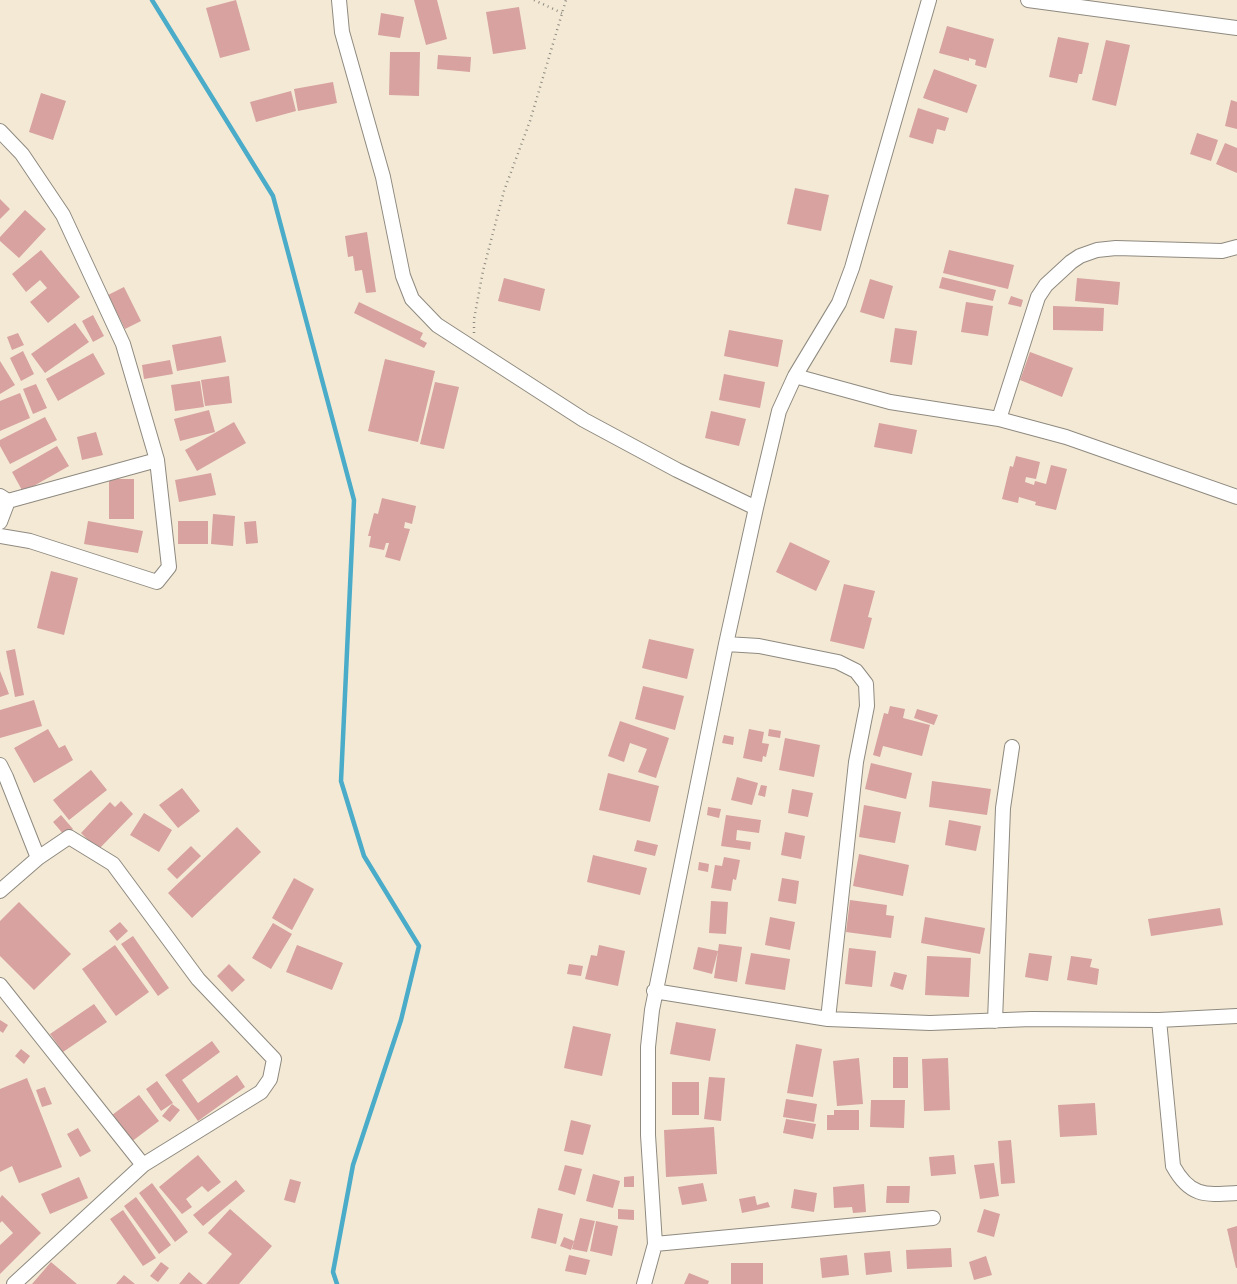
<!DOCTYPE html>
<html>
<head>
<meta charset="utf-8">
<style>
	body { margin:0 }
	canvas { display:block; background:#f3e9d4 }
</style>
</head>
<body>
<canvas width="1237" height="1284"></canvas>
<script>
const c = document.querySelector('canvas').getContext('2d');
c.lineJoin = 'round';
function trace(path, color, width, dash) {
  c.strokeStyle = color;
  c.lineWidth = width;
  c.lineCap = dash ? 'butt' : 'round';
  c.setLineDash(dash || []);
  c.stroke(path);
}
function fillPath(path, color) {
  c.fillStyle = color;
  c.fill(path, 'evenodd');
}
const stream = new Path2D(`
	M152,0L273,196L354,500L341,781L364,856L419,946L401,1020L353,1165L333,1272L337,1284`);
const building = new Path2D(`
	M236,0L250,50L220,58L206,8Z
	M414,0H437L447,39L426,45Z
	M519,7L526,49L493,54L486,12Z
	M381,13L404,17L400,38L378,35Z
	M947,26L994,39L986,68L975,65L976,60L969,58V61L939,53Z
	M1058,37L1089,43L1082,74H1079L1077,83L1049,77Z
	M1106,40L1130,45L1116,106L1092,100Z
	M390,52H420L419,96L389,95Z
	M438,55L471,57L470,72L437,69Z
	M934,69L977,85L967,113L923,98Z
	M333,82L337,103L298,111L294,89Z
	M291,91L296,111L256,122L250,102Z
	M41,93L66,101L53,140L29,132Z
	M1231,100L1237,102V129L1225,126Z
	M918,108L949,118L945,131L937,129L933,144L909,137Z
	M1197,133L1218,140L1211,161L1190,154Z
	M1225,143L1237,148V173L1216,164Z
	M795,188L829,195L821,231L787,224Z
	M0,199L10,209L0,219Z
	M25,210L46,229L19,258L0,241V237Z
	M367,232L376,292L366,293L362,270L355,271L353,256L348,257L345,236Z
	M41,250L80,297L48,323L30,302L47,288L40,280L26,292L12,274Z
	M949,250L1014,265L1008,289L943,273Z
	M942,277L996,290L993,301L939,288Z
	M504,278L545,289L540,311L498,301Z
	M1077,278L1120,282L1118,305L1075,301Z
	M870,279L893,286L884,319L860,312Z
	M124,287L141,321L125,329L108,295Z
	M1011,296L1023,300L1021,307L1008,304Z
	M359,302L423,333L420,339L427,343L424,348L354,313Z
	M966,302L993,306L988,336L961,332Z
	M1053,306L1104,308L1103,331L1053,330Z
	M93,315L104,336L93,342L82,321Z
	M75,323L89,342L45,373L31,354Z
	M895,328L917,331L912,365L890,362Z
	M729,330L783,340L778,367L724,356Z
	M18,333L24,345L12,350L7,337Z
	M221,336L226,362L177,371L172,345Z
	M23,351L34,374L21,381L10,358Z
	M1030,352L1073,368L1062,397L1020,380Z
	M93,353L105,374L58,401L46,379Z
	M385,359L435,371L418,442L368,431Z
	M170,360L173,374L144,379L142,365Z
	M0,361L15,385L0,394Z
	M724,374L765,382L760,408L719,400Z
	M229,376L232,403L205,406L201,380Z
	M200,381L204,407L175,411L171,385Z
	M435,382L459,387L444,449L420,444Z
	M36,384L47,408L33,414L23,389Z
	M20,393L30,418L0,431V401Z
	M209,410L215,432L180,441L174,419Z
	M711,411L746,419L739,446L705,438Z
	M45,417L57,440L10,464L0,446V440Z
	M234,422L246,443L197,471L185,450Z
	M879,423L917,430L912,454L874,447Z
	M96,432L103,455L82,460L77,437Z
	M57,446L69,466L23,492L12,472Z
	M1016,456L1040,462L1036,479L1026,477L1025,482L1034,485L1035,481L1046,484L1051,465L1067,469L1056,510L1035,505L1036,502L1019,497L1018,503L1002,499L1010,466L1013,467Z
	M211,473L216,495L179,502L175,480Z
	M109,479H134V519H109Z
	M382,498L416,506L412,524L405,522L404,528L410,529L400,561L385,557L389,543H386L384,550L369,547L371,536H368L374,513L378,514Z
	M213,514L235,516L233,546L211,544Z
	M88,521L143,531L138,553L84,544Z
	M178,521H208V544H178Z
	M256,521L258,543L246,544L244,522Z
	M790,542L830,561L816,591L776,572Z
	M51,571L78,578L64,635L37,628Z
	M844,584L875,591L868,617L872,618L864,649L830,641Z
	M649,639L694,649L687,679L642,668Z
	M15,649L24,695L15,697L6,651Z
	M0,671L9,694L0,697Z
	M643,686L684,696L675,730L635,719Z
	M34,700L42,726L0,738V710Z
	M890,706L905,709L903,718L930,725L922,756L883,746L880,757L873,755L884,713L888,714Z
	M917,709L938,715L934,725L914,718Z
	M620,721L669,738L656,778L638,772L647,749L630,743L624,762L608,756Z
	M48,729L59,748L65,745L73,760L34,783L14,748Z
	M749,729L764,732L762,743L769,744L766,757L763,756L762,762L743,758Z
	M769,729L781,731L780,738L768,736Z
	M724,735L734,737L733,745L722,743Z
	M785,738L820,745L814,777L779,770Z
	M871,763L912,773L906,799L865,789Z
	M91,770L107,790L69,820L53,800Z
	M608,773L659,786L650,822L599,810Z
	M737,777L758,783L752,805L731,800Z
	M932,781L991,789L987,815L929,807Z
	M761,785L767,786L765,797L758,795Z
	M182,788L200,811L178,828L159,805Z
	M792,789L813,793L808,817L788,813Z
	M121,801L133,814L98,850L81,833L110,802L115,807Z
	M864,805L901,812L895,843L859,837Z
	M708,807L721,809L719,818L707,815Z
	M144,813L172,830L159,852L130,835Z
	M61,815L73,829L65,836L53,822Z
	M726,815L761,820L759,833L737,830L736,840L751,842L750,850L721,846Z
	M949,820L981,826L976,851L945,845Z
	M237,827L261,852L192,918L168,893Z
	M785,832L805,836L801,859L781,855Z
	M637,840L658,845L655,856L634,851Z
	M191,846L201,856L177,879L167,869Z
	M859,854L909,865L903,896L853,886Z
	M593,855L647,868L640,895L587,882Z
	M724,857L740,860L736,880L733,879L731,891L711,888L715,865L722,866Z
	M699,862L709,864L708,872L698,870Z
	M294,878L314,889L292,930L272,918Z
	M782,878L799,881L796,904L778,901Z
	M850,900L887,905L886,915L894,916L891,938L846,932Z
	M711,901L728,902L726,934L709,933Z
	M19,902L71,954L34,990L0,956V921Z
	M1220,908L1223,925L1151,936L1148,919Z
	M770,917L795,922L790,950L765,945Z
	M925,917L985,928L980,954L921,943Z
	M120,922L128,931L117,941L109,931Z
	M273,923L292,934L271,969L252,958Z
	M133,936L169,988L158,996L121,944Z
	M719,944L742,947L737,982L714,978Z
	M115,945L149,992L116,1016L82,969Z
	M297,945L343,963L332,990L286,972Z
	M599,945L625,951L618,986L585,979L591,955L597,956Z
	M698,947L718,951L712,974L693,969Z
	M849,948L876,951L872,987L845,984Z
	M751,953L790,959L785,990L745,984Z
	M1029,953L1052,956L1048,981L1025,977Z
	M927,956L971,958L969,997L925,995Z
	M1071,956L1092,959L1090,967L1099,969L1097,985L1067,980Z
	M229,964L245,980L232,992L217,976Z
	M569,964L583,966L581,976L567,974Z
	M894,972L907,975L903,990L890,986Z
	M94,1004L107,1022L63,1052L50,1034Z
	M0,1020L8,1025L3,1033L0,1031Z
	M676,1022L716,1029L710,1061L670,1054Z
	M573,1026L611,1034L602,1076L564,1068Z
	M212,1041L220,1052L182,1080L198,1103L237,1075L245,1087L198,1121L165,1075Z
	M796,1044L822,1049L813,1097L787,1093Z
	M21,1049L30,1056L24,1064L15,1056Z
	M893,1057H908V1088H893Z
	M859,1058L863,1104L837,1106L833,1061Z
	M948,1058L950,1110L924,1111L922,1059Z
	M709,1077L725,1078L721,1121L704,1119Z
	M27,1078L62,1167L19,1183L12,1166L0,1172V1089Z
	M157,1081L173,1103L161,1111L146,1089Z
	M672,1082H699V1115H672Z
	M45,1087L52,1104L42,1107L36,1090Z
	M139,1095L159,1121L131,1142L112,1115Z
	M786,1099L817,1104L814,1122L783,1117Z
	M871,1100H905L904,1128L870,1127Z
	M1095,1103L1097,1135L1060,1137L1058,1105Z
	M172,1104L180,1110L170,1122L162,1116Z
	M834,1110H859V1130H827V1115H834Z
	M786,1119L816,1124L813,1139L783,1133Z
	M571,1120L591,1125L583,1155L564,1151Z
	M714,1127L717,1174L666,1177L664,1130Z
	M78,1128L91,1151L80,1157L67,1134Z
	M1011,1140L1015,1183L1001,1184L998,1141Z
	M198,1155L221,1182L208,1192L202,1186L186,1199L192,1207L182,1214L159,1187Z
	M954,1155L956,1174L931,1176L929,1157Z
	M994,1163L999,1196L980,1199L974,1165Z
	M565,1165L582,1169L575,1195L558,1190Z
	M593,1174L620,1181L613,1208L586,1201Z
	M634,1176V1187H624V1177Z
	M79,1177L88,1198L50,1214L41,1194Z
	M290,1179L301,1182L295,1203L284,1200Z
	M236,1180L245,1191L203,1226L193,1215Z
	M152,1183L188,1232L175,1242L139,1193Z
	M703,1183L707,1201L682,1205L678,1187Z
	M864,1184L866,1212L853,1213L852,1207L834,1208L833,1187Z
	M887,1186H910L909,1203H886Z
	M794,1189L817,1193L814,1212L791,1208Z
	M2,1195L41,1233L0,1274V1245L13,1233L2,1221L0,1223V1198Z
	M755,1196L757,1205L768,1202L770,1207L742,1213L739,1199Z
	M136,1197L171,1245L159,1254L124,1206Z
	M538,1208L563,1214L556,1244L531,1238Z
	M230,1209L272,1246L239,1284H206L232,1254L208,1233Z
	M618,1209L634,1210V1220L618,1219Z
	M984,1209L1000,1214L994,1237L977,1232Z
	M123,1210L156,1258L143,1266L110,1219Z
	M580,1218L595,1221L587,1252L572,1249Z
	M596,1221L618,1226L612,1256L590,1251Z
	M1237,1226V1268H1236L1227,1229Z
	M564,1237L574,1241L571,1250L560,1246Z
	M951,1248L952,1267L907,1269L906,1250Z
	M890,1251L892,1272L866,1275L864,1253Z
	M569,1255L590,1260L586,1275L565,1271Z
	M847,1255L849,1275L822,1278L820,1258Z
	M986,1256L992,1275L974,1280L969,1262Z
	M51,1262L77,1284H32Z
	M161,1262L169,1268L158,1282L150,1276Z
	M731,1263H763V1284H731Z
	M189,1272L203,1284H179Z
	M689,1273L709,1281L708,1284H684Z
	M124,1275L135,1284H116Z`);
const path = new Path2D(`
	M534,0L562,13
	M474,333V319L483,271L504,191L530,121L566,0`);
const street = new Path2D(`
	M339,0L342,32L383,177L403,276L412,299L437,325L584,420L677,470L756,508
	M1028,0L1237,28
	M0,131L22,154L63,215L123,344L157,460L169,567L157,582L30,541L0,536
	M795,376L890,402L999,419L1066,437L1237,497
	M999,419L1038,297L1046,285L1071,262L1080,256L1097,250L1116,248L1222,251L1237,247
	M0,496L8,501L157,460
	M0,522L8,501
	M726,644L759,646L838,662L856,671L866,684L867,706L856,762L828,1019
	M0,765L6,777L38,858
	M0,891L38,858L69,837L113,864L198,979L274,1059L270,1079L261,1092L143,1165L14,1284
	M0,985L143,1165
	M654,991L828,1019L930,1023L1031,1019L1159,1020L1237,1016
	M1159,1020L1173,1166C1190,1197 1205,1195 1237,1193
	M995,1021L1003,808L1012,747
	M655,1244L933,1218
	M644,1284L655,1244L648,1135V1047L652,1010L726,644L756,508L779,411L795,376L839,303L852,268L929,0`);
trace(stream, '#4aacc9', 4.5);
fillPath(building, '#d7a2a0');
trace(street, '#8f8a80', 16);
trace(path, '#8f8a80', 2.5, [1, 4]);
trace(street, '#fff', 14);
</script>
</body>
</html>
